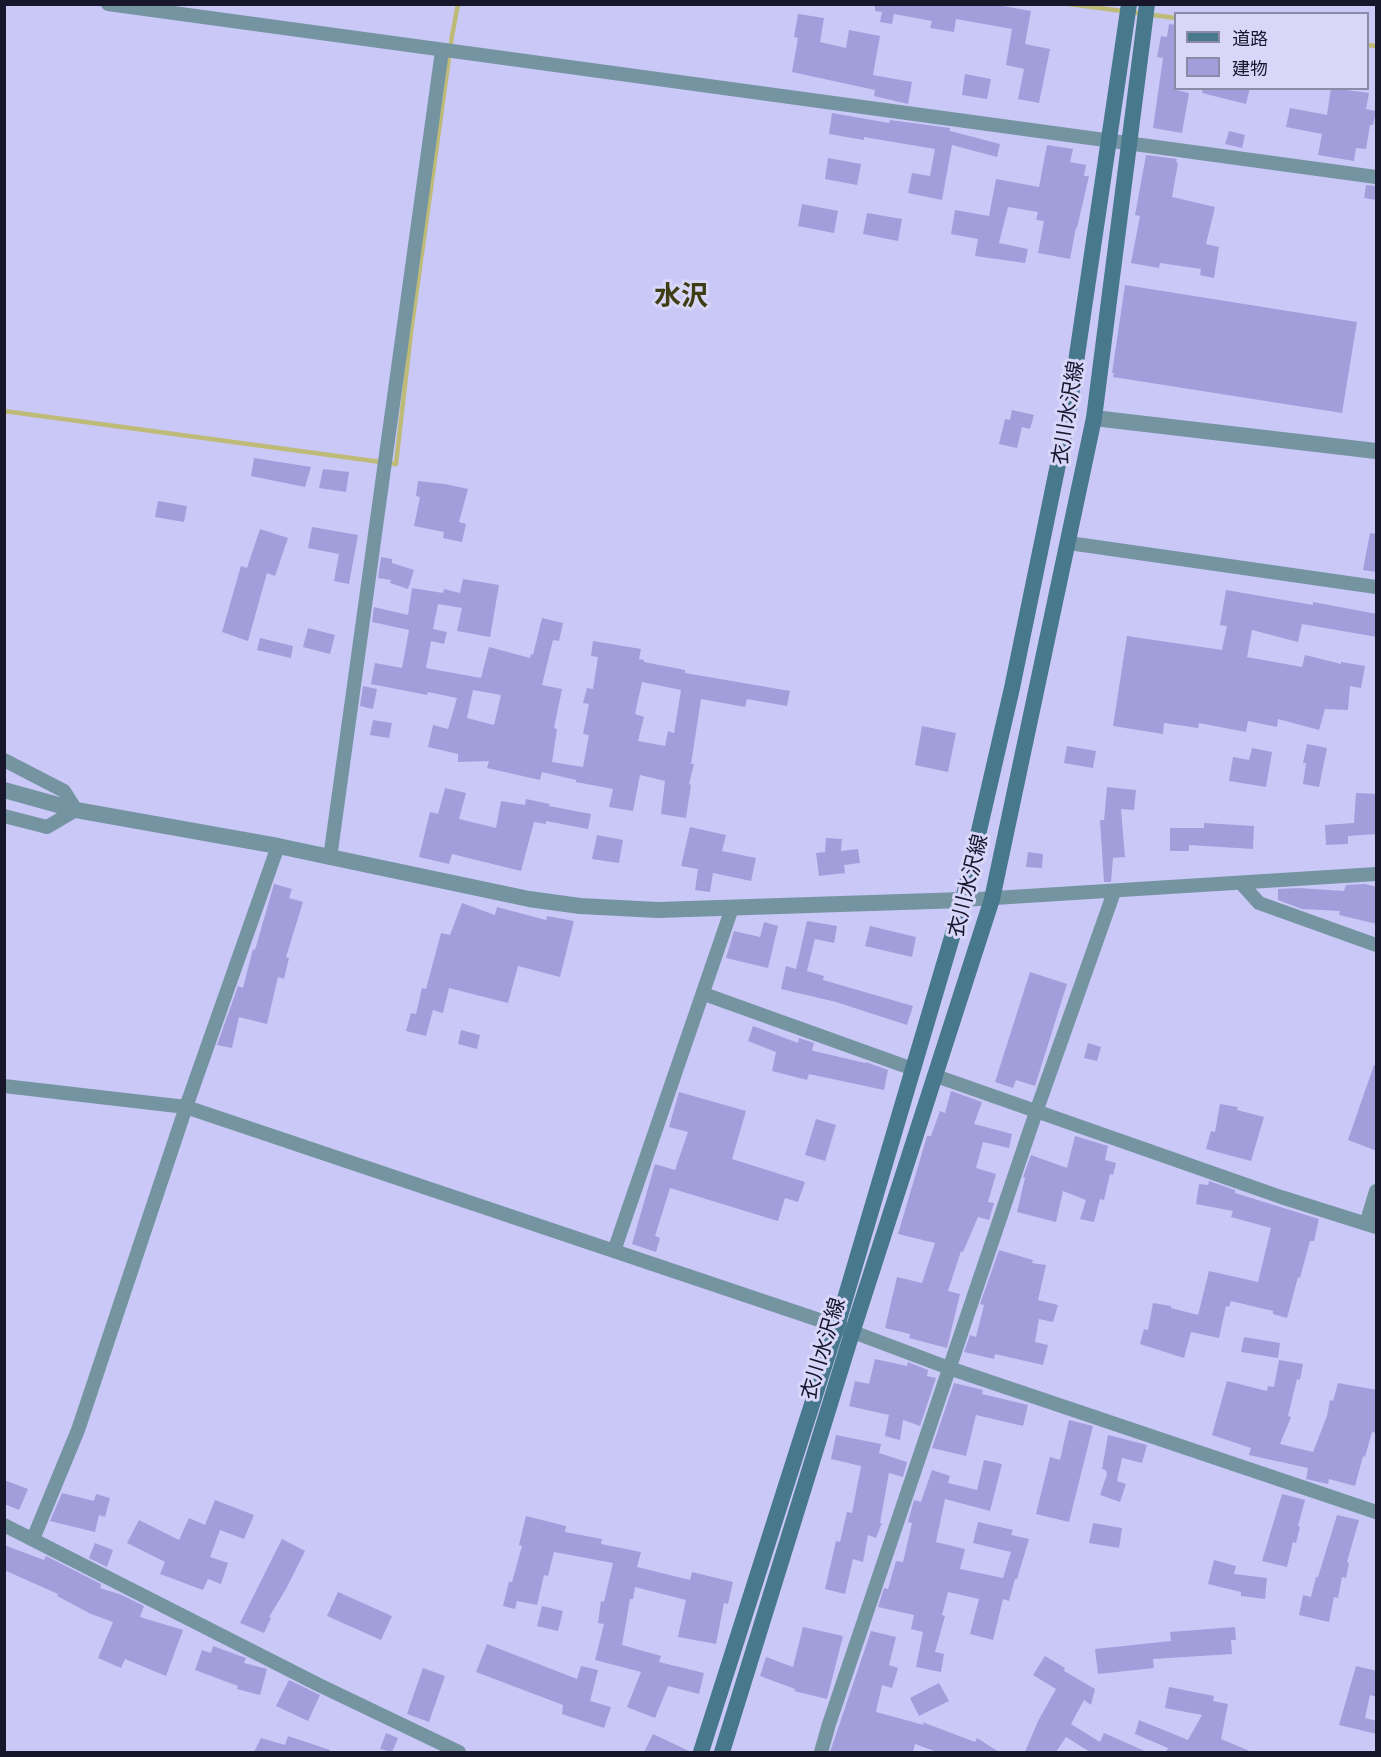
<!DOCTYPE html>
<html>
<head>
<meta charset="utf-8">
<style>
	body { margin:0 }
	#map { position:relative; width:1381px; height:1757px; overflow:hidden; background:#cac8f7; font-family:Arial,"Noto Sans JP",sans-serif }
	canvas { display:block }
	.frame { position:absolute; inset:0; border:6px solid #18162b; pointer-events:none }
	.legend { position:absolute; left:1174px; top:12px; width:195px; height:78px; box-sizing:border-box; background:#d8d7fa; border:2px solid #8b8aa7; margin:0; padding:8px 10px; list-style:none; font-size:18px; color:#18162b }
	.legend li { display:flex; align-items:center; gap:12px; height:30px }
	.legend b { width:30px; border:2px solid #8b8aa7 }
</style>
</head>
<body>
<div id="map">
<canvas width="1381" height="1757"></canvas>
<div class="frame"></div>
<ul class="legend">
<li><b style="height:8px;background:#48788c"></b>道路</li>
<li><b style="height:16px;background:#a29edc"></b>建物</li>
</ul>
</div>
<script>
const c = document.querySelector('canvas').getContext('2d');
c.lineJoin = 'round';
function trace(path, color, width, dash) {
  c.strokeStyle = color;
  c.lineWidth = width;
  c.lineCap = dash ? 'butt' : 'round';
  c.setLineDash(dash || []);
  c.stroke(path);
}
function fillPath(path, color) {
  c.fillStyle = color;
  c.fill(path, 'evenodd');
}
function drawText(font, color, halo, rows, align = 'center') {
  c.font = font + ' Arial,"Noto Sans JP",sans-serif';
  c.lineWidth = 6;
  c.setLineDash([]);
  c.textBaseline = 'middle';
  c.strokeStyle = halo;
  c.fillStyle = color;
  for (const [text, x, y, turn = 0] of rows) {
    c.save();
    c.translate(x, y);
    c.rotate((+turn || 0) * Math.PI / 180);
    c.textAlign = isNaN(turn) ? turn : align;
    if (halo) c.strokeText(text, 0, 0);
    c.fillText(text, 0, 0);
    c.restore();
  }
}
const stream = new Path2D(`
	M1069,4L1176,18
	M1368,45L1376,46
	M4,411L396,464L411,332L452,36L458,4`);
const building = new Path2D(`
	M875,4H992L1031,11L1025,44L1050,49L1039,103L1018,99L1024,69L1006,65L1012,29L956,19L954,32L930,28L932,21L894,14L892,24L880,22L882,12L875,11Z
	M798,14L824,18L820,42L846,48L849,30L880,36L873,75L912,82L908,104L874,96L875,90L792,72L798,38L794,37Z
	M1169,24L1176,25V90L1189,93L1182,133L1153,128L1163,58L1157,57L1161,36L1167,37Z
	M965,74L991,79L987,99L962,95Z
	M1203,88H1250L1246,104L1202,93Z
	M1331,88L1369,93L1366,109L1376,111L1373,125H1370L1366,149L1356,148L1354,161L1318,155L1322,134L1286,127L1290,108L1327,115Z
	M832,113L889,123L890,120L950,128V131L1000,144L997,157L952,145L942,200L908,193L912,173L930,176L935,149L864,137V140L829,134Z
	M1229,131L1245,135L1242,148L1225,144Z
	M1047,145L1073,149L1070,162L1086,165L1084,176H1089L1077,228L1076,227L1070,259L1038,253L1044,221L1036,220L1038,212L1008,207L999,243L1028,249L1025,263L975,256L978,239L951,234L955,210L989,216L996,179L1039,187Z
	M1146,155L1177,159L1176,162L1178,163L1172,197L1215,207L1206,244L1219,247L1214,278L1200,275L1201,269L1160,263L1159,268L1131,263L1140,216L1135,215Z
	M828,158L861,164L857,185L825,179Z
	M1366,185L1377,186V200L1364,198Z
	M802,204L838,211L834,233L798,226Z
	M867,213L902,219L898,241L863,234Z
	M1125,285L1357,322L1342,413L1113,377L1114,373H1112Z
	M1012,410L1034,415L1030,429L1022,427L1017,448L999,444L1005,419L1010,420Z
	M254,458L311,467L305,487L251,476Z
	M323,469L349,472L346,492L319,488Z
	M418,481L445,484L468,489L459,522L466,524L462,542L443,538L444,532L414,526L420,497L416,496Z
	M158,501L187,506L184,522L155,517Z
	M312,527L358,535L349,584L334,581L339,554L308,548Z
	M260,529L288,538L275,576L267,573L248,641L222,632L241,566L247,568Z
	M1370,533L1377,534V572L1363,570Z
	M381,557L392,559V563L414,570L408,589L390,583L391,580L378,578Z
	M463,579L499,585L490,637L457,631L462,608L438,604L433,629L447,632L444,644L431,641L426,668L481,678L489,647L530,658L531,654L533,655L542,618L563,623L559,641L553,640L542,685L562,689L554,728L557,729L552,762L583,767L589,735L583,734L589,704L583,703L587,688L593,689L598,657L591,656L593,641L641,649L639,659L644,660V662L685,670V673L790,691L787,706L747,699L745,707L701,699L691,764H694L689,784L691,785L686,818L661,814L665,781L640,775L633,811L609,807L613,789L576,782V780L542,772L540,780L487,768L489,761L458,762V754L428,747L433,725L448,729L457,698L428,692L427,695L371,684L375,663L402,668L409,630L372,622L374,607L408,615L412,588L443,593L444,589L460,593ZM642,682L681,690L674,733L668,731L665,746L638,741L644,717L635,714ZM473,690L501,695L494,725L467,718Z
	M1226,590L1313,605V602L1377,614V637L1302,624L1298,642L1252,630L1247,657L1302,667L1305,655L1341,664V662L1365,666L1361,688L1350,686L1348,710L1325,709L1319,730L1278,719L1277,727L1248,721L1246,732L1199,723L1198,728L1164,723L1163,734L1113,726L1127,636L1222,650L1227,626L1220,625Z
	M308,628L335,635L330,654L303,647Z
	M260,638L293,646L291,658L257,650Z
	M363,686L377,689L373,709L360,706Z
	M373,720L392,723L389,738L370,735Z
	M922,726L956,733L948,772L915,765Z
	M1307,744L1327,748L1319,787L1303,784L1306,763H1303Z
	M1067,746L1096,751L1093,768L1064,763Z
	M1252,748L1272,752L1266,787L1229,781L1233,757L1249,760Z
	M1107,787L1136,790L1134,810L1121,809L1125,857L1113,858L1111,882H1104L1100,820H1104Z
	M445,788L466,793L459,819L496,828L501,801L525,805L526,799L550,804L549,806L591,814L588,829L546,821V824L534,822L521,871L452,854L449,864L419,857L430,812L438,814Z
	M1356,793L1377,794V834L1348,836V844L1326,845L1325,825L1354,823Z
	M1204,823L1254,826L1253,849L1189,845V851H1170V828H1204Z
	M690,827L726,835L722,851L756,858L751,881L713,873L710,892L695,890L698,869L681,866Z
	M597,835L623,840L619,863L592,859Z
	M826,838L842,839L841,851L858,849L860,863L844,865L845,873L819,876L816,853L825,852Z
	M1028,852L1043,854L1042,868L1026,867Z
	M274,884L292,889L289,898L303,902L286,957L289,958L284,979L278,977L267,1024L239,1017L232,1048L217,1045L238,986L243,988L253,949L255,950Z
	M1365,884L1377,887V924L1339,915L1340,911L1302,909L1278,900V889L1299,888L1344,891L1346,885Z
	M462,903L495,915L497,907L546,920L547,916L574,921L560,977L518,966L508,1003L449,988L443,1013L433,1010L426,1036L406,1031L411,1013L416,1014L422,988L426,989L441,933L450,935Z
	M807,921L837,926L834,943L815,939L807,971L824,976L823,980L913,1006L907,1025L836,1002L781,989L786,966L796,969Z
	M764,922L778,926L768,968L726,958L734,931L760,937Z
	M870,926L916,937L912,957L865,946Z
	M1030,972L1067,984L1035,1086L1016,1080L1013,1088L995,1082Z
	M753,1026L798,1043L799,1038L814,1043L812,1050L814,1051L865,1063L866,1062L888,1070L884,1090L809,1074L807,1080L772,1071L776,1052L748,1041Z
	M461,1030L480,1035L477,1049L458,1044Z
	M1088,1043L1101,1047L1097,1061L1084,1058Z
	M1374,1065H1377V1151L1348,1140Z
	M951,1091L982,1102L974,1124L1012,1134L1009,1148L983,1142L976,1168L996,1174L988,1202L994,1203L989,1220L978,1217L963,1252L961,1251L948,1291L960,1294L947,1348L909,1338L910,1334L885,1328L897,1277L922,1283L935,1243L898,1234L927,1136H931L940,1111L945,1113Z
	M679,1092L746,1111L732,1159L805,1182L798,1202L785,1198L778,1221L670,1188L655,1236L660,1238L656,1252L632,1244L655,1164L675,1170L688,1132L669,1127Z
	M1220,1104L1238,1107L1237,1110L1264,1117L1251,1161L1206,1149L1211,1131L1215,1132Z
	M816,1119L836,1125L825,1161L805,1155Z
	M1075,1136L1108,1146L1105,1160L1116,1163L1113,1175L1110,1174L1104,1200L1100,1199L1094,1222L1080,1219L1086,1200L1063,1191L1056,1222L1017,1212L1025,1178L1023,1177L1031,1155L1067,1168Z
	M1209,1181L1235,1190V1193L1319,1219L1314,1241H1310L1300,1278L1298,1277L1287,1318L1273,1314V1311L1231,1301L1229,1307L1226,1306L1219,1338L1191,1332L1184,1358L1140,1344L1144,1329L1148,1330L1153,1303L1171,1306V1308L1198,1315L1209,1271L1258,1282L1271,1228L1231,1217L1233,1211L1196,1204L1199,1184L1208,1185Z
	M999,1250L1033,1260L1032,1263L1046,1265L1038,1300L1058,1305L1053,1322L1039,1319L1035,1342L1048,1345L1043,1365L995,1354L994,1359L964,1352L970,1335L976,1337L984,1305L980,1304Z
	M1244,1337L1280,1343L1278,1358L1241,1352Z
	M875,1359L907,1366L908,1362L928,1370L927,1376L936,1378L920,1426L903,1420L900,1440L885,1436L889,1415L849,1406L855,1381L869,1384Z
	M1279,1360L1303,1364L1300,1380L1297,1379L1288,1416L1291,1417L1280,1444L1313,1452L1327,1416L1330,1400L1333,1401L1338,1383L1377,1390V1433L1372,1432L1365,1457L1363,1456L1355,1486L1329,1479L1328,1484L1306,1479L1308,1468L1249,1455L1251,1448L1212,1435L1227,1381L1267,1391L1268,1386L1274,1387Z
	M954,1383L983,1390L982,1394L1028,1405L1023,1426L976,1415L966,1456L932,1448Z
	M1069,1420L1093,1426L1069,1522L1036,1514L1050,1457L1060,1460Z
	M836,1435L881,1444L879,1453L907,1462L903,1477L889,1473L880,1523H882L876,1538L868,1535L863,1562L853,1559L845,1594L825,1589L836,1541L840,1542L847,1512L852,1513L861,1466L831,1459Z
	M1108,1435L1147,1445L1142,1463L1122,1458L1117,1481L1126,1484L1120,1502L1100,1495L1107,1474L1106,1470L1102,1469Z
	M984,1460L1002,1464L990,1511L945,1499L936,1542L965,1549L960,1569L1003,1578L1011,1552L973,1543L978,1522L1013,1530L1011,1535L1029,1539L1017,1579H1015L1009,1601L1003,1599L993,1640L970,1634L979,1599L948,1592L942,1615L945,1616L935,1652L944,1654L941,1672L916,1667L923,1632L911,1629L914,1615L878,1607L884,1588L888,1589L896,1561L903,1562L912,1523L908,1522L914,1500L921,1502L932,1470L950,1476L948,1483L977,1490Z
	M4,1480L28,1489L19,1510L4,1504Z
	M62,1493L94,1501L96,1494L110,1498L105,1517L99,1515L95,1532L50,1521Z
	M1282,1494L1305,1500L1298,1526L1300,1527L1296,1543L1293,1542L1287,1567L1262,1561Z
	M215,1500L254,1515L244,1539L220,1530L210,1557L228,1563L221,1584L208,1579L203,1590L160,1574L165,1562L127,1543L139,1520L179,1540L189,1518L205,1525Z
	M1337,1515L1359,1520L1347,1562L1349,1563L1346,1578L1342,1577L1338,1598L1334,1597L1329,1622L1299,1615L1303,1595L1311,1597L1316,1577H1318Z
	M526,1516L566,1526L565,1532L602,1539L601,1544L641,1552L637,1567L690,1580L692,1572L733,1582L728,1604L724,1603L716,1644L678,1637L686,1600L635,1587L633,1599H630L622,1645L661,1656L659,1662L704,1673L699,1694L668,1686L655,1718L627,1707L641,1672L595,1660L604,1624L598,1623L601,1601L604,1602L613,1563L554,1552L548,1576L544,1575L537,1605L517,1601L515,1609L503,1606L509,1582H512L522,1546L519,1545Z
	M1093,1523L1122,1528L1119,1548L1089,1543Z
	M282,1539L305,1551L286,1589L269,1617L271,1618L264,1633L240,1623Z
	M95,1543L113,1550L107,1567L89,1558Z
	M4,1545L44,1560L46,1556L101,1584L100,1588L122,1595L144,1606L140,1617L183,1630L166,1676L125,1659L121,1668L98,1658L113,1622L91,1614L57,1596L58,1594L4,1570Z
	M1214,1560L1236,1566L1234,1574L1267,1578L1265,1599L1241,1596V1592L1208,1584Z
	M338,1592L392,1616L381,1640L327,1616Z
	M542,1606L563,1611L558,1631L537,1626Z
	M803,1627L843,1636L827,1699L794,1691L795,1689L760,1676L766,1657L793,1667Z
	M1235,1627L1236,1640H1231L1232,1654L1153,1659L1154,1668L1098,1674L1095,1649L1171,1641L1170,1632Z
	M871,1631L896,1637L889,1665L898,1668L892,1688L882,1685L876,1712L924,1725L922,1722L975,1742L977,1738L999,1752H937L915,1744L913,1752H830Z
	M487,1644L577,1679L581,1666L598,1670L590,1701L611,1707L604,1728L562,1714L563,1705L476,1672Z
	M213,1646L246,1658L244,1663L267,1669L260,1695L237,1689L238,1686L195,1670L202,1650L211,1653Z
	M1045,1656L1065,1668L1064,1671L1095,1689L1091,1705L1084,1700L1071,1724L1100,1742L1104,1733L1147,1752H1090L1066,1737L1056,1752H1025L1038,1721L1056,1689L1033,1675Z
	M1356,1666L1377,1671V1697L1370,1695L1365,1718L1377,1721V1734L1339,1725Z
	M423,1668L445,1676L429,1722L407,1714Z
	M289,1680L320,1695L308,1721L276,1706Z
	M939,1683L949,1701L919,1716L910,1698Z
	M1169,1687L1214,1696L1213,1701L1228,1704L1221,1739L1252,1752H1166L1168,1748L1135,1734L1139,1720L1188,1740L1202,1715L1165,1708Z
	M386,1733L398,1738L392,1752L380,1749Z
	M653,1734L691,1752H644Z
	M288,1736L330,1750L329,1752H254L261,1738L285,1745Z`);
const minor = new Path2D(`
	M108,4L1376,177
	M1069,543L1376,587
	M4,760L64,791L76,810L47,827L4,816
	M330,858L442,51
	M1241,883L1259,903L1376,945
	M963,900L1376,874
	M704,994L913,1069
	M936,1076L1281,1197L1376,1227
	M4,1086L186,1107L837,1326L949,1368L1376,1512
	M1366,1224L1376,1191
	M614,1251L732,908
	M4,1525L319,1685L459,1752
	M33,1539L78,1430L186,1107L278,846
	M821,1752L829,1724L1036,1112L1114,892`);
const tertiary = new Path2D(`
	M1094,418L1376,451
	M4,790L76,810L278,846L529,899L580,906L658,910L963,900`);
const secondary = new Path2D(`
	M701,1752L837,1326L963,900L1012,688L1068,416L1129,4
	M722,1752L852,1333L992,899L1094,418L1147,4`);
const streetNames = [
	["衣川水沢線",1069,413,-81],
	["衣川水沢線",969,886,-76],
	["衣川水沢線",824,1349,-73]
];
const districtNames = [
	["水沢",681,298]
];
trace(stream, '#bdbb77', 4.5);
fillPath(building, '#a29edc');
trace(minor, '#7594a2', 14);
trace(tertiary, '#7594a2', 16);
trace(secondary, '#48788c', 16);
drawText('21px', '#18162b', '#d8d7fa', streetNames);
drawText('bold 27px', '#3f3d14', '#d8d7fa', districtNames);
</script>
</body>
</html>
